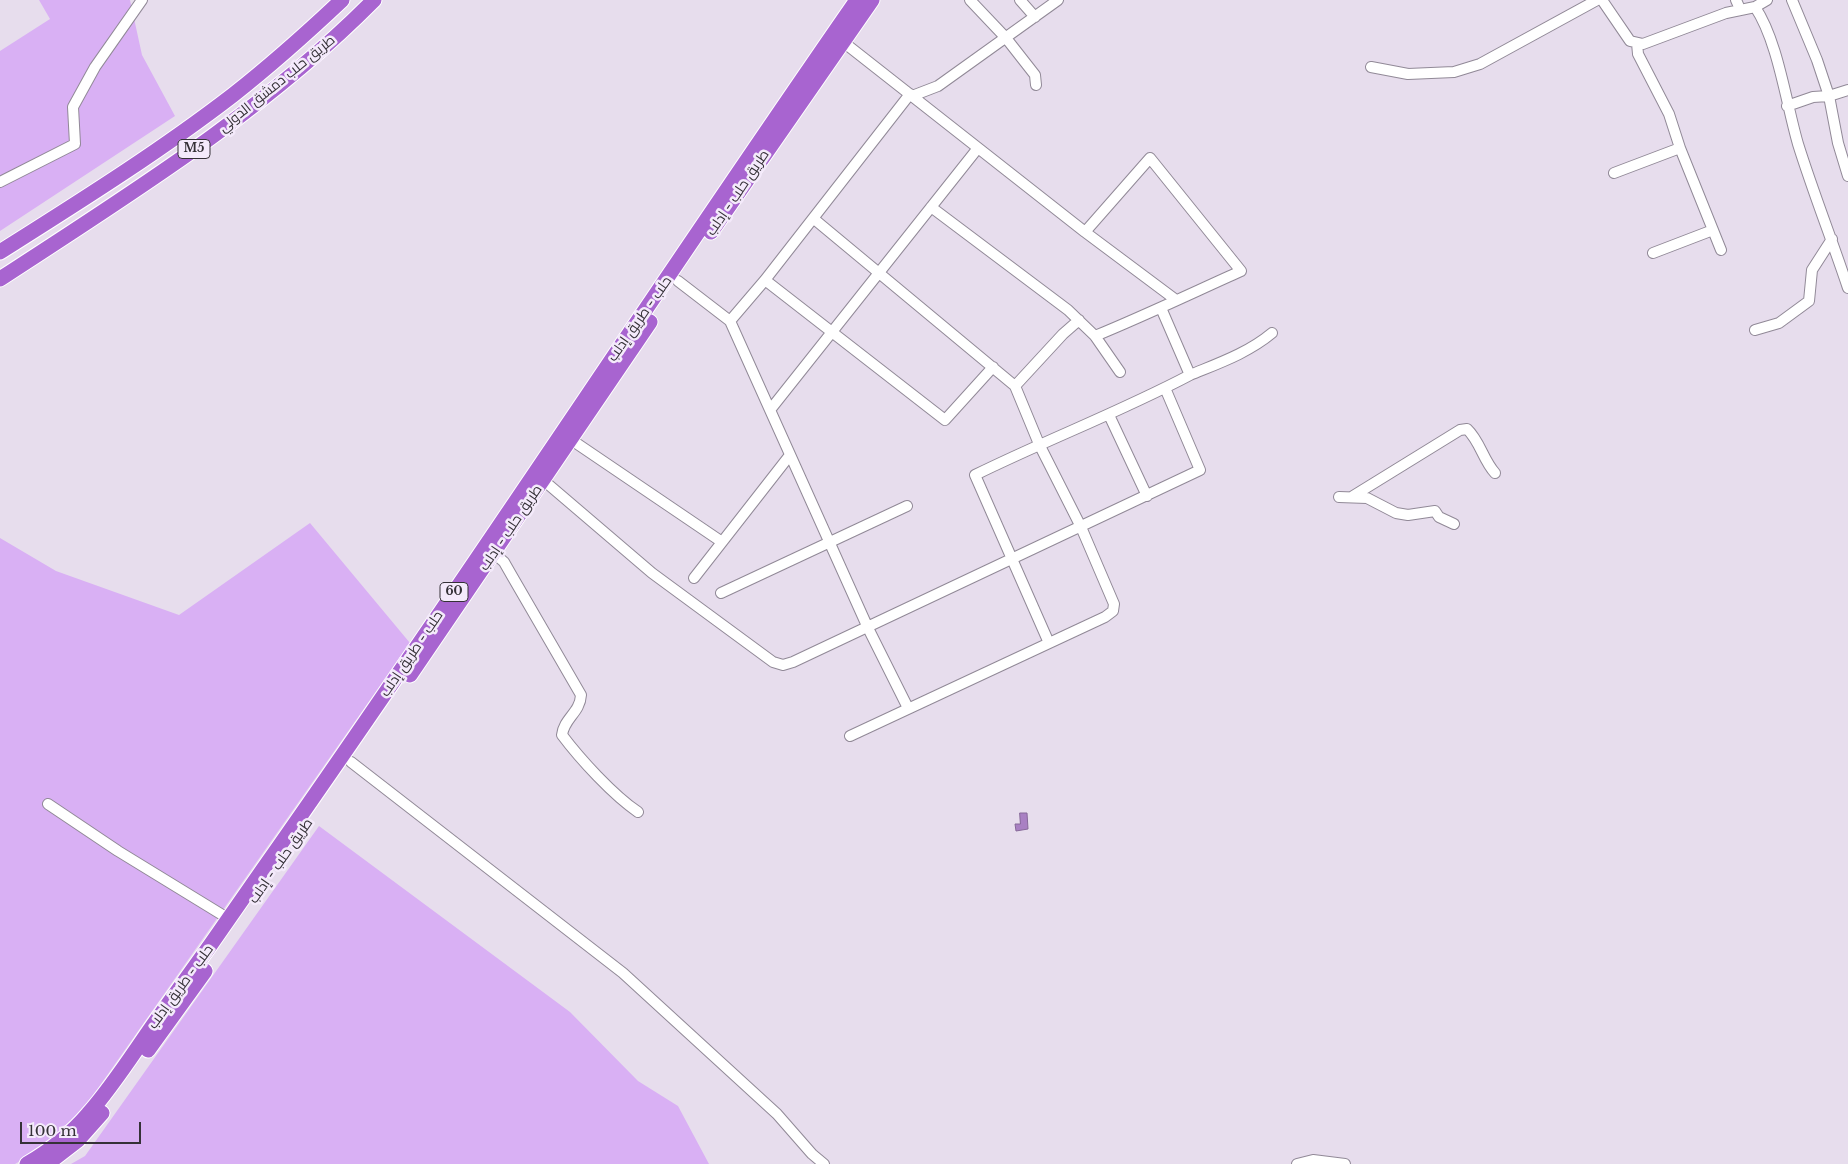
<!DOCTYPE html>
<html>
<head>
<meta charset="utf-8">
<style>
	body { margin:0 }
	#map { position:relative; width:1848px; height:1164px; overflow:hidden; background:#e7dded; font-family:"Libre Baskerville",serif }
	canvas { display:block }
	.scale { position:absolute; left:20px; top:1122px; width:121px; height:22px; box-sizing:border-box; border:2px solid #353137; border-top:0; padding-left:6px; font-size:15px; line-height:18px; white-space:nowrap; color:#353137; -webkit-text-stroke:4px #f4eafb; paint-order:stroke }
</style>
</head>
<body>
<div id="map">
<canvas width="1848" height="1164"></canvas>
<div class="scale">100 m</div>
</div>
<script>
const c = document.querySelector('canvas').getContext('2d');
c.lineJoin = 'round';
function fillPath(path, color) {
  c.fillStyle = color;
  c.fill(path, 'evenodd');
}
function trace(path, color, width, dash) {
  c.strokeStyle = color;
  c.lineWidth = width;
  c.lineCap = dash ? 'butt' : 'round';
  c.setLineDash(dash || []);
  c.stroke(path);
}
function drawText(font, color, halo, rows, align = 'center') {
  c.font = font + ' "Libre Baskerville",Cairo,serif';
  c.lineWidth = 5;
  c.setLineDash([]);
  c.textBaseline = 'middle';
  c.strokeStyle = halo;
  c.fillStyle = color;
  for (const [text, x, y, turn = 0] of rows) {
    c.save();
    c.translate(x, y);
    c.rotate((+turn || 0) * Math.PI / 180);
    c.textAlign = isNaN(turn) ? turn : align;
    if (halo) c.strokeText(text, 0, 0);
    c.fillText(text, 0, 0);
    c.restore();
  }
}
const green = new Path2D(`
	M39,0H130L142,55L175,116L0,231V51L50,19Z
	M310,523L410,643L87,1104L48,1144L15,1164H0V538L56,571L179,615Z
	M319,826L570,1012L638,1081L678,1106L709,1164H71L85,1156Z`);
const water = new Path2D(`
	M1020,813H1027L1028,829L1016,831L1015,824H1020Z`);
const minor = new Path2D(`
	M970,0L1006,38L1035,75L1036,85
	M1020,0L1035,17
	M1602,0L1630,41L1643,44L1726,13L1755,7C1778,41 1786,103 1798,144C1813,192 1832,240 1848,288
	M1736,0L1740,9
	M1792,0L1817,60L1829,96L1838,143L1848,176
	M1755,7L1767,0
	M842,41L1085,232L1176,300
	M1371,67L1408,74L1454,72L1480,64L1597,0
	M912,96L938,86L1058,0
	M1787,106L1813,97L1829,96L1848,90
	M1680,148L1721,250
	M1614,173L1680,148L1669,114L1638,54L1637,43
	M0,182L75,144L73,107L95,67L142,0
	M931,207L1068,310L1095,336L1120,372
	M814,219L1015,386L1039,444L1081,527L1114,604L1113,611L1105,617L850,736
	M1085,232L1150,158L1241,271C1192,293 1144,316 1095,336
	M1653,253L1713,230
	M765,280L945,420L993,367
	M678,281L730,321L868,628L908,708
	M730,321L765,280L910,94
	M1755,330L1779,323L1809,301L1812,270L1832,239
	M1190,375C1219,363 1248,353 1272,333
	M1015,386L1063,334L1079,320
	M770,410L978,148
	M1109,415L1147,496
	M576,443L722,542
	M549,485L652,573L773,662L783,665L793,662L1200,470L1165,388
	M1353,496L1460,430L1467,429C1480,441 1483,460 1495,473
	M1339,497L1367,498L1396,513L1408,515L1435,511L1439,517L1454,524
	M490,550L504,562L512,576L581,695C580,713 564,718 562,735C580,759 613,795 638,812
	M694,578L790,455
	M721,593L907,506
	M1049,643L975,475C1046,440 1120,412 1190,375L1161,308
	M351,762L623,973L777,1114L812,1154L824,1164
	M48,804L118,851L229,919
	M1297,1164L1313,1160L1345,1164`);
const highway = new Path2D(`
	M711,232L872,0
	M0,252C79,202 159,152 233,95C271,65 307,33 342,0
	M0,279C130,194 264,111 374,0
	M410,675L650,322
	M148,1050L205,971
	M27,1164C49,1151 71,1134 88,1114C113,1086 134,1052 156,1021C193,970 229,919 264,868C466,581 657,288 857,0
	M47,1164L78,1140L102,1113`);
const shields = [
	[194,149,32],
	[454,592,28]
];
const shieldNames = [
	["M5",194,149],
	["60",454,592]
];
const streetNames = [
	["طريق حلب دمشق الدولي",277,84,-39],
	["طريق حلب - إدلب",738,193,-56],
	["حلب - طريق إدلب",640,319,-55],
	["طريق حلب - إدلب",511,528,-56],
	["حلب - طريق إدلب",412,654,-56],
	["طريق حلب - إدلب",281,861,-55],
	["حلب - طريق إدلب",181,987,-54]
];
fillPath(green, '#d9b0f4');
fillPath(water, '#a980c3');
trace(water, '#866899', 1);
trace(minor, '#918997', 12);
trace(highway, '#fff', 17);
trace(minor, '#fff', 10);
trace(highway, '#a864d0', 15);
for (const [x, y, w] of shields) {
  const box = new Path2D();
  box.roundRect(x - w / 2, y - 9.5, w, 19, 4);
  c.fillStyle = '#f4eafb';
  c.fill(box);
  trace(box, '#353137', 1);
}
drawText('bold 12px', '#353137', null, shieldNames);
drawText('14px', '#353137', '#f4eafb', streetNames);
</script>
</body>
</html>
